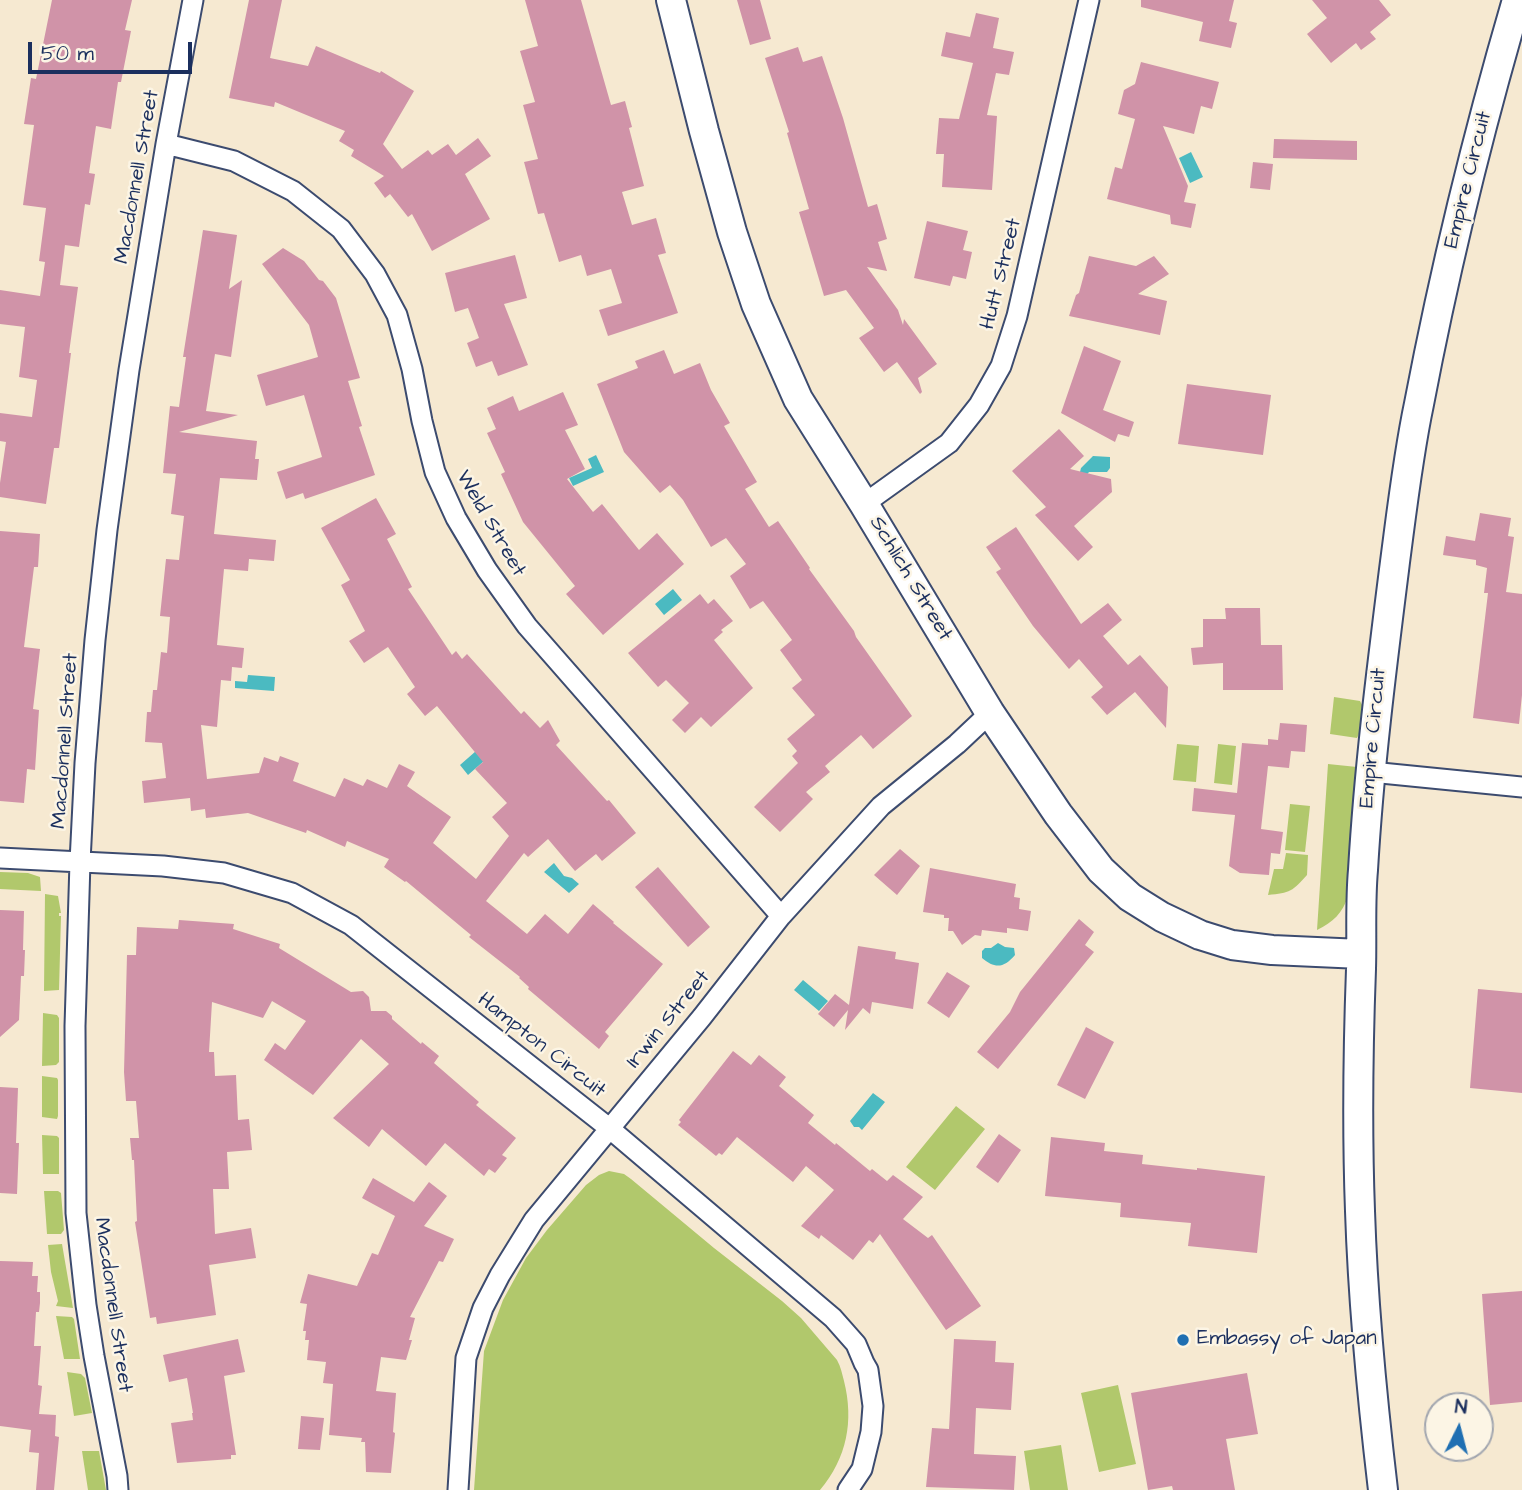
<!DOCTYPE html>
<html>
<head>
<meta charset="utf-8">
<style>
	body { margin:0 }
	#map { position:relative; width:1522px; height:1490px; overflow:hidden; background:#f6e9d1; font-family:"Architects Daughter",sans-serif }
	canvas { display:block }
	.north { position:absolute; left:1424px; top:1392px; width:70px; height:70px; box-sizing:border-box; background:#fcf5e5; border:2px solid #a2a6af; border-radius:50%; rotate:6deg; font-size:19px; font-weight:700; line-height:28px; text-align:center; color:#1b2f5e }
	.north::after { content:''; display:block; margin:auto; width:24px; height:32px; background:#1f6fb2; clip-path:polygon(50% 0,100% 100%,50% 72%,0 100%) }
	.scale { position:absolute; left:28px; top:42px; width:164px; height:32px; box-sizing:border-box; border:4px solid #1b2f5e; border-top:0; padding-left:9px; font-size:21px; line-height:24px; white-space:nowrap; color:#1b2f5e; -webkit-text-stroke:5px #fcf5e5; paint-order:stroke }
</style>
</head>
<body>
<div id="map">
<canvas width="1522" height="1490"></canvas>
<div class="north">N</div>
<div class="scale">50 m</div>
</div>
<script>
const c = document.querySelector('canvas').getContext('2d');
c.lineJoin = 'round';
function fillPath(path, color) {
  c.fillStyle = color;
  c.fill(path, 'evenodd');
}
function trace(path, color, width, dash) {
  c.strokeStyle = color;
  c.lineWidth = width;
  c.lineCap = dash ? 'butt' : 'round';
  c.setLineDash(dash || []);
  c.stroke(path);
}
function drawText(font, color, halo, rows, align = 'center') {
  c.font = font + ' "Architects Daughter",sans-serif';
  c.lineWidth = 5;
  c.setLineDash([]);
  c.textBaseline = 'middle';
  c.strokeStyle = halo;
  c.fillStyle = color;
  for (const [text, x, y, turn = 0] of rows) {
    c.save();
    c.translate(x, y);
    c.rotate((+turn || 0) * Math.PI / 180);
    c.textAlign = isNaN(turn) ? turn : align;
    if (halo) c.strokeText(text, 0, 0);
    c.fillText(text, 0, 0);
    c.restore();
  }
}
const green = new Path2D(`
	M1334,697L1360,701L1362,705L1359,734L1357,738L1330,734Z
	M1177,744L1199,746L1196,782L1173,780Z
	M1218,744L1236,746L1232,785L1214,783Z
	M1328,764L1357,767L1348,896C1343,913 1333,922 1317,930Z
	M1290,804L1310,806L1305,852L1285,850Z
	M1286,853L1308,855L1307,875C1293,891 1290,893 1268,895L1274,869H1283Z
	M0,872L28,873L40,877L41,891L0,889Z
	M45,894L58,896L61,913H59V916H61L59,990L44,991Z
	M43,1013L57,1015L59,1018V1062L56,1065L42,1066Z
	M42,1076L57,1078L58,1080V1116L57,1119L42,1117Z
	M956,1106L985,1129L935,1190L906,1167Z
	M42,1135L57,1136L59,1138V1174H43Z
	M609,1171L624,1174L631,1179L714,1248L782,1301L801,1318L837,1360C841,1367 842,1374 844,1381C854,1421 847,1458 820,1490H474L484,1351L503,1300L526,1258L547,1230L586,1185L599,1175Z
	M44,1191H58L61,1193L64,1230L61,1234H47Z
	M62,1244L73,1308L56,1306L58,1301L51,1272L48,1245Z
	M56,1316L72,1317L74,1319L80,1359H64Z
	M67,1372L81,1374L85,1378L92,1413L74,1416Z
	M1118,1385L1136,1464L1099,1472L1081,1393Z
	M1061,1445L1068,1490H1030L1024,1451Z
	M82,1451H99L106,1490H88Z`);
const water = new Path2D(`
	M1191,152L1203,177L1190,183L1179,158Z
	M596,455L604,472L573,486L569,478L592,468L588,459Z
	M1093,456L1110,457V468L1107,472H1089L1085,477L1080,472L1081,468Z
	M673,589L682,600L664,615L655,604Z
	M248,675L275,677L274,691L235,688V681L247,682Z
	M484,744L492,754L468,775L460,765Z
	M554,863L564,876L572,878L579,884L569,893L544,872Z
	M998,943L1005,947L1014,948L1015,955C1004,968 995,969 982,958V951L985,948H991Z
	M803,980L828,1001L819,1011L794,990Z
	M873,1093L885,1102L862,1130L859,1127H854L850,1121Z`);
const building = new Path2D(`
	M52,0H132L125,30L131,31L121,82H118L111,129L96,126L89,173L95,174L90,205L85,204L79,247L65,245L60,285L78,287L69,353H71L59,448H54L46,504L0,497V483L6,442L0,441V413L32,417L37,380L19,377L25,327L0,324V290L40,296L45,262L39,261L46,208L23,205L34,125L24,124L31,78L36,79Z
	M249,0H282L270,58L308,66L316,46L380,73L381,71L414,91L383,144L402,169L428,150L432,155L448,144L456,155L478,138L491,156L465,174L490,219L432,251L412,214L408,217L390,194L385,198L374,183L384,176L351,156L354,150L339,141L345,131L275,102L274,107L229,98Z
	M525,0H581L611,105L625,101L632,127L629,128L644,186L622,192L632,225L656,218L666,253L658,255L678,313L608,336L599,310L622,303L611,269L587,276L581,255L559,262L544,213L538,214L524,162L538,159L523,105L535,102L520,51L538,46Z
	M737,0H760L771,39L750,45Z
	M1141,0H1234L1229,21L1237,23L1231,48L1199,41L1203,22L1141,7Z
	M1312,0H1379L1391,15L1370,32L1376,39L1361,50L1356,43L1331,63L1307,34L1327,18Z
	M976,13L999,18L993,48L1014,52L1009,75L996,73L987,115L997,116L992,190L942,187L944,154H936L939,118L959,119L973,63L941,56L946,32L970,37Z
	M798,47L803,62L822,56L843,118L868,207L877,204L887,239L878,242L887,271L867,267L898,310L903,325L904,319L937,364L918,378L922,392L920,394L897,362L884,372L859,338L874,328L846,290L824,296L799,212L809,209L787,133L789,132L765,58Z
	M1141,62L1219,82L1212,109L1201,106L1194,134L1163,126L1188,186L1184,202L1196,204L1191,228L1171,224L1170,215L1107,199L1115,167L1122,169L1135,119L1118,114L1124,90L1135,84Z
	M1274,139L1357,141V160L1273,158Z
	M1253,162L1273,164L1270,190L1250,188Z
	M927,221L968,231L963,250L972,252L966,279L953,276L950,286L914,278Z
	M203,230L237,235L229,289L242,280L231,357L215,354L206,411L238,415L179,432L257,441L255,459H259L257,480L220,478L214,534L276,540L274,561L249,559L248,571L224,569L217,645L244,648L242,668L232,667L231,681L221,680L217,727L201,725L207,779L259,773L264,757L278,762L280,756L299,763L293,781L335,797L344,778L363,786L367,779L387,788L399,764L415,772L407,786L451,817L433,843L476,879L509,836L492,817L507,803L475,769L483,762L437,706L425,716L407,694L415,687L388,647L364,663L349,641L365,631L341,585L350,580L321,528L376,498L396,534L387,539L412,587L408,589L452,655L456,651L462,659L467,654L521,714L524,711L540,728L548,720L560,741L556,745L607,801L609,800L636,833L602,861L596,854L575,871L548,839L528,857L524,853L486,901L527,934L545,914L568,934L593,904L614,922L613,923L663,964L605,1032L609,1036L599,1049L528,989L529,987L519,978L520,977L469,937L471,935L406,881L405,882L384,867L389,859L347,841L345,847L307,830L306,833L248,813L206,818L205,809L191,811L190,798L144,803L142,781L166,778L162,743L145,742L147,712H151L153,690H157L161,652L167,653L170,617L160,616L166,559L179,560L184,516L171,514L176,474L163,473L170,406L179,407L186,357H183Z
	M283,248L304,261L319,280L323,281L336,298L360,378L348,381L362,426L359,427L375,475L305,499L303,493L286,499L277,472L322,457L304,395L266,406L257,375L318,357L309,325L262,264Z
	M515,255L527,298L504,304L528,365L498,376L492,361L476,367L467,343L479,338L468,308L455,312L445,273Z
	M1089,256L1136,266L1154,256L1169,274L1138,294L1167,301L1160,335L1069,316L1076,295L1079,293Z
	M1084,346L1121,361L1103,410L1134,422L1129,437L1118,434L1115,442L1061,413Z
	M664,350L674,374L700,363L711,390L730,423L724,426L757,482L745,489L769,527L778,521L810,568L809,569L854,631L856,637L912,716L873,749L861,735L825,766L830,772L806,792L813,799L780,832L754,807L798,763L792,756L797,751L787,739L815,715L792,688L802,680L780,650L792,640L763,601L750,609L730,576L746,564L726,538L711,547L683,500L670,485L660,493L624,452L597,384L638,368L635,361Z
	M1187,384L1271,395L1263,455L1178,444Z
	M563,392L578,425L565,430L585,469L567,479L593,512L602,504L639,550L657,533L684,564L603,635L566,594L575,586L523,522L501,474L505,472L487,433L496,429L487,408L513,396L519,411Z
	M1059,429L1084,456L1070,469L1111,479L1112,492L1074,526L1093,547L1078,561L1035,515L1046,507L1012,471Z
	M1480,513L1511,518L1508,536L1514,537L1506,592L1522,594V695L1519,724L1473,718L1488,593H1484L1487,568L1476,565V560L1443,555L1446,536L1475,541Z
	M1016,527L1081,624L1108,603L1122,620L1103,636L1128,665L1140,655L1168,687L1166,728L1135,692L1107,715L1091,697L1103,687L1079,659L1069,669L1033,626L996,572L1001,569L986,547Z
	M0,531L40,534L38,567H34L24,647L40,649L33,709L39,710L35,770L27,769L24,803L0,801Z
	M700,594L708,604L714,599L733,621L721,630L723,632L714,640L753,688L711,727L701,717L685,733L672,720L689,703L666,680L658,687L628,653Z
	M1225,608H1260L1261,645H1282L1283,690H1223V663L1193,665L1191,648L1203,647V619H1226Z
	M1280,723L1307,725L1305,752L1291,751L1289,768L1268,766L1261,829L1283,832L1280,854L1271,853L1269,875L1240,873L1229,866L1235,815L1192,811L1194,788L1237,793L1242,743L1268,745V739L1278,740Z
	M900,849L920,866L897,895L874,875Z
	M658,867L710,927L688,947L635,887Z
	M930,868L1016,884L1014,897L1020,898L1019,909L1031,911L1028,931L1007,928V933L982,930L981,936L975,935L962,945L953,931H948L949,918H944V915L923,912Z
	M0,910L24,911L23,950H25L24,976H21L19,1020L0,1037Z
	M1079,919L1094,932L1085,945L1094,952L998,1069L977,1052L1010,1012L1020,992Z
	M179,920L234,924L233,929L280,944L279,948L351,992L363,991L369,997L371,1011H386L392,1016V1019L421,1044L422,1042L439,1056L434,1063L479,1102L476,1105L516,1138L502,1155L507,1158L495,1173L489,1169L484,1176L445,1143L426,1166L382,1129L369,1147L333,1118L389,1064L361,1039L313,1095L264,1060L275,1043L285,1050L306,1021L272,1001L263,1018L212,1002L209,1052H214L215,1076L236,1075L238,1120L249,1119L252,1150L227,1152L229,1189H213L215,1234L251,1228L256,1258L209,1265L216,1315L157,1324L156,1317L150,1318L135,1222L137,1221L134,1160H132L130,1138H139L136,1101H126L124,1072L127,955H136L137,927L178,929Z
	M858,946L896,952L895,959L919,963L913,1009L872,1002L870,1014L863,1008L845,1030L848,1010L834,1027L818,1014L835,994L849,1005Z
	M947,972L970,986L949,1018L927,1003Z
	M1478,989L1522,993V1093L1470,1088Z
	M1086,1027L1114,1042L1085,1099L1057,1085Z
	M733,1051L751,1065L759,1055L786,1077L779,1086L814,1115L808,1123L835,1145L836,1143L870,1171L872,1169L887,1181L893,1175L923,1197L903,1219L928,1238L932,1235L981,1306L946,1330L880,1234L873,1243L869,1240L853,1260L821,1235L819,1239L801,1226L834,1190L806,1166L793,1182L737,1137L722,1155L719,1153L716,1156L678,1125L681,1122L679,1120Z
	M0,1087L18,1088L16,1143H19L17,1194L0,1193Z
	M999,1134L1021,1150L998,1183L976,1167Z
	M1051,1137L1105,1143L1104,1151L1143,1155L1142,1164L1197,1170V1168L1265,1176L1257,1253L1188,1246L1191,1223L1120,1217L1121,1203L1045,1196Z
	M373,1178L414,1202L429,1182L447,1196L424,1226L454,1239L443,1262L439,1261L410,1317L415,1318L409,1340H412L406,1360L381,1357L376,1391L396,1393L393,1432L395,1433L391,1473L366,1472L365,1442H361L362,1438L329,1435L333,1384L323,1383L326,1362L307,1360L309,1340H305L306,1331H303L307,1304L300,1303L308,1274L357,1286L372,1253L378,1255L395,1216L362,1198Z
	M0,1261L33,1262L32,1276H38L37,1292H40V1303L39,1312H36L34,1346H41L38,1385L42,1386L39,1414L56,1415L55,1436L59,1437L54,1490H36L39,1453L29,1452L31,1430L0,1426Z
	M1522,1291V1402L1490,1405L1482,1294Z
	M238,1339L245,1372L224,1376L236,1455H231V1459L177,1463L171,1423L193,1420L192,1413H193L187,1378L169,1382L163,1355Z
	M954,1339L996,1341L995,1362L1014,1363L1011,1410L976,1408L974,1454L1016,1456L1014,1490L926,1487L932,1428L949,1429Z
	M1247,1373L1258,1434L1226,1439L1235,1490H1173L1172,1486L1148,1490L1131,1393Z
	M301,1416L324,1418L320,1450L298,1449Z`);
const street = new Path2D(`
	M166,144L234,161L293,191L341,229L375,274L397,315L412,369L422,421L435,472L456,518L487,570L527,626L781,916
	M864,504L949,443L979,405L1001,366L1017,316L1089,0
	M1371,772L1522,787
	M0,858L163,866L224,873L292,893L351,925L609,1128L833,1318L856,1344L864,1363L868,1370L873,1406L871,1432L862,1469L848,1490
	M118,1490L117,1476L94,1356L86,1305L76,1213L75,1026L80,862L85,763L95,640L107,530L129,370L166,144L193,0
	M458,1490L466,1358L483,1308L500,1275L534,1220L702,1017L781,916L881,806L957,744L990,713`);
const secondary = new Path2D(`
	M671,0L704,131L732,232L756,304L798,399L864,504L990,713L1058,814L1101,870L1130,897L1162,917L1200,935L1232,945L1272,950L1361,954
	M1383,1490C1372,1397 1363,1304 1360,1211C1357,1130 1358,1050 1361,969C1362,936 1360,903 1363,870C1369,767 1382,665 1395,562C1402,509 1408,456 1419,404C1445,268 1478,133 1517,0`);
const markers = [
	[1183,1340,7,"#1f6fb2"]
];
const streetNames = [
	["Macdonnell Street",138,177,-80],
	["Empire Circuit",1469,180,-76],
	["Hutt Street",1002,274,-76],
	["Weld Street",490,524,60],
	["Schlich Street",910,579,59],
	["Empire Circuit",1374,738,-85],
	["Macdonnell Street",66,741,-86],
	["Irwin Street",669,1020,-51],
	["Hampton Circuit",541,1046,38],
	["Macdonnell Street",112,1305,82]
];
const poiNames = [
	["Embassy of Japan",1197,1340]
];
fillPath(green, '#b1c86c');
fillPath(water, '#4bbac1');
fillPath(building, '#d093a8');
trace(street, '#3c4b6f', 23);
trace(secondary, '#3c4b6f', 32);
trace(street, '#fff', 19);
trace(secondary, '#fff', 28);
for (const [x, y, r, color] of markers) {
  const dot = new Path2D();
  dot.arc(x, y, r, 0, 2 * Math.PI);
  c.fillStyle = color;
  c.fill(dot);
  trace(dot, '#fcf5e5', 2.5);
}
drawText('21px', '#1b2f5e', '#fcf5e5', streetNames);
drawText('21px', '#1b2f5e', '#fcf5e5', poiNames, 'left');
</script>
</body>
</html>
